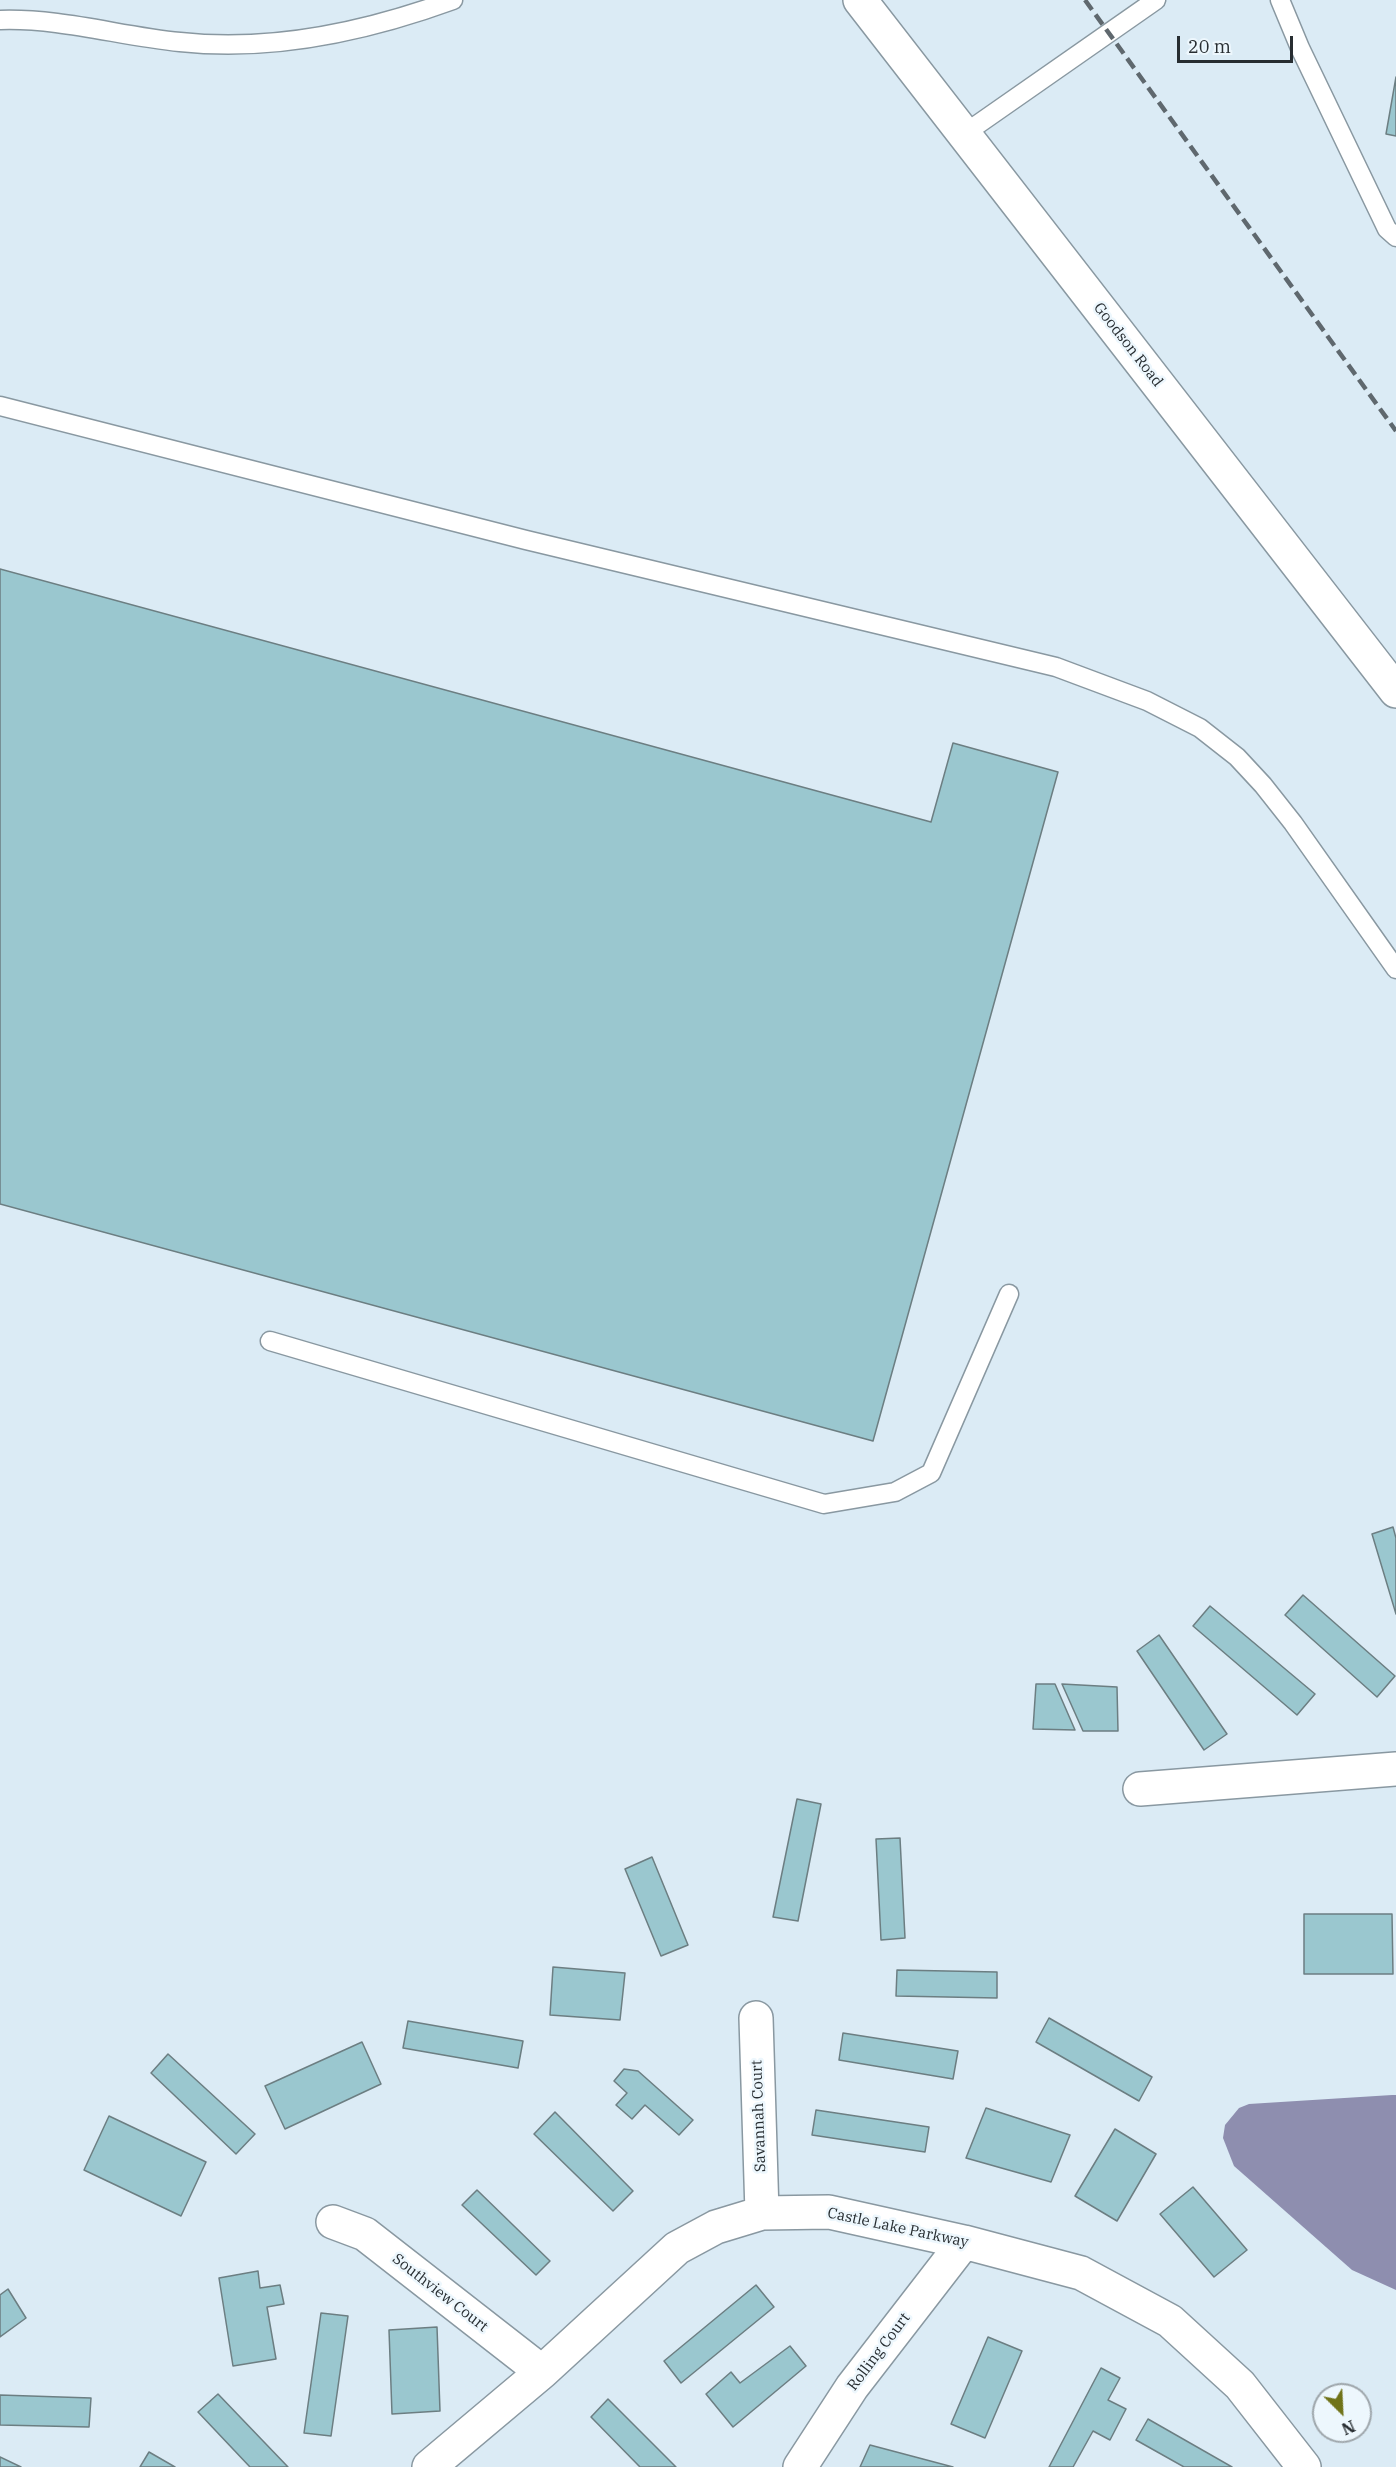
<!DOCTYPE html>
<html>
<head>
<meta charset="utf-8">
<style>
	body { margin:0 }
	#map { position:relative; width:1396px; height:2467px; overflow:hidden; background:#dbebf5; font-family:"IBM Plex Serif",serif }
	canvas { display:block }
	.north { position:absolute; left:1312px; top:2383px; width:60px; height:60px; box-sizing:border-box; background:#edf7fd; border:2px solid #9ea6ab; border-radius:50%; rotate:156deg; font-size:16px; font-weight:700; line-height:24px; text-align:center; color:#272d31 }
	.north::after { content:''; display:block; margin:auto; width:21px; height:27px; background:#707319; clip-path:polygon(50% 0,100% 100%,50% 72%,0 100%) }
	.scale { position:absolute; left:1177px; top:36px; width:116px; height:27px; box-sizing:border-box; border:3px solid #272d31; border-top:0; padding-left:8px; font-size:18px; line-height:21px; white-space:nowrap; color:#272d31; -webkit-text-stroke:4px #edf7fd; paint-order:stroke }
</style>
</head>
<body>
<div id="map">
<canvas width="1396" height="2467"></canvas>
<div class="north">N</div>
<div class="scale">20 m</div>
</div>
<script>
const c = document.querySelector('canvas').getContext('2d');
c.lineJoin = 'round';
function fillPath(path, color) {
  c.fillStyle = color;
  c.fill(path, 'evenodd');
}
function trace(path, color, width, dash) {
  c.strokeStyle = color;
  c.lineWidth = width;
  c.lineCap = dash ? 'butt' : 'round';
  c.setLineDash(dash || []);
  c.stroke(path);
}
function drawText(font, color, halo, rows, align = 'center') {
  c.font = font + ' "IBM Plex Serif",serif';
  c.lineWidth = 5;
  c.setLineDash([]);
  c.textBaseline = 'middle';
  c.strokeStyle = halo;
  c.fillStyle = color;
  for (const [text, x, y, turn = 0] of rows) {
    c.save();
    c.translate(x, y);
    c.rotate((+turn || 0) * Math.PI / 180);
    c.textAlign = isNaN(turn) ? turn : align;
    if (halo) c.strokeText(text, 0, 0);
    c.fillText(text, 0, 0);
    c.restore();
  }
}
const water = new Path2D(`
	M1392,2095H1396V2290L1352,2270L1234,2166L1223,2138L1225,2125L1239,2108L1249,2104Z`);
const building = new Path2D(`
	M1396,77V136L1386,134Z
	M0,569L931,822L953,743L1058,772L873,1441L0,1204Z
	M1393,1527L1396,1538V1614L1372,1534Z
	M1303,1595L1395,1676L1377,1697L1285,1615Z
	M1210,1606L1315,1694L1297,1715L1193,1626Z
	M1159,1635L1227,1734L1204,1750L1137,1651Z
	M1036,1684H1055L1075,1730L1033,1729Z
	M1062,1684L1117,1687L1118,1731H1083Z
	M797,1799L821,1804L798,1921L773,1917Z
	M900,1838L905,1938L881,1940L876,1839Z
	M652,1857L688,1945L661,1956L625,1869Z
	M1304,1914H1392L1393,1974H1304Z
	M553,1967L625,1973L620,2020L550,2015Z
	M897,1970L997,1972V1998L896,1996Z
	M1049,2018L1152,2077L1139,2101L1036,2042Z
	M408,2021L523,2041L518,2068L403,2048Z
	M843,2033L958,2051L953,2079L839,2060Z
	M362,2042L381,2084L285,2129L265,2086Z
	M168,2054L255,2134L236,2154L151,2073Z
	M624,2069L638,2071L693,2120L679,2135L645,2105L632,2119L616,2105L627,2093L614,2081Z
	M986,2108L1070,2135L1051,2182L966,2158Z
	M816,2110L929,2127L925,2152L812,2135Z
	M555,2112L633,2191L613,2211L534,2134Z
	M109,2116L206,2162L181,2216L84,2170Z
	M1115,2129L1156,2154L1117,2221L1075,2196Z
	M1193,2187L1247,2250L1214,2277L1160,2214Z
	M477,2190L550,2261L536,2275L462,2205Z
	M258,2271L260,2288L280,2285L284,2304L267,2307L276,2359L233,2366L219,2278Z
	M756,2285L774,2307L681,2383L664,2361Z
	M8,2289L26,2318L0,2337V2295Z
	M321,2313L348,2316L331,2436L304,2433Z
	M437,2327L440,2411L392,2414L389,2330Z
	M988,2337L1022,2351L985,2438L951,2424Z
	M790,2346L806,2366L733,2427L706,2394L731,2372L740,2383Z
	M1101,2368L1120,2378L1108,2400L1126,2409L1110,2440L1093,2431L1073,2467H1049Z
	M218,2394L288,2467H250L198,2412Z
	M0,2395L91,2398L89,2427L0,2425Z
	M608,2399L676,2467H640L591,2417Z
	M1148,2419L1232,2467H1184L1136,2440Z
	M870,2445L953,2467H860Z
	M149,2452L175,2467H140Z
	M0,2457L21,2467H0Z`);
const service = new Path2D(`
	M1280,0L1300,48L1387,229L1396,237
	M0,20C62,18 119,36 180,42C271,52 368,31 453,0
	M964,134L1156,0
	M0,406L526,540L1056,667L1147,701L1200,728L1237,757L1263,785L1293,823L1396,969
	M270,1341L824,1504L895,1492L931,1473L1009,1294`);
const minor = new Path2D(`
	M860,0L1396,691
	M1140,1789L1396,1769
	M756,2018L762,2213
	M333,2222L365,2234L542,2372
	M429,2467L542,2372L677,2248L716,2227L762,2213L829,2212L964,2242L1081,2273L1170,2321L1240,2385L1304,2467
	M800,2467L852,2387L964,2242`);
const rail = new Path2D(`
	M1085,0L1396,431`);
const streetNames = [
	["Goodson Road",1128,345,52],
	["Savannah Court",759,2116,-92],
	["Castle Lake Parkway",898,2228,12],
	["Southview Court",440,2293,38],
	["Rolling Court",879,2352,-53]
];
fillPath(water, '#8e8eaf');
fillPath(building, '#9ac7cf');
trace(building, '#6c7e82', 1.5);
trace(service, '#8998a1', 21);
trace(minor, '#8998a1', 36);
trace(service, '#fff', 18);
trace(minor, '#fff', 33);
trace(rail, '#5f686e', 4.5, [12, 6]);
drawText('15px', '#272d31', '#edf7fd', streetNames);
</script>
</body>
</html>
